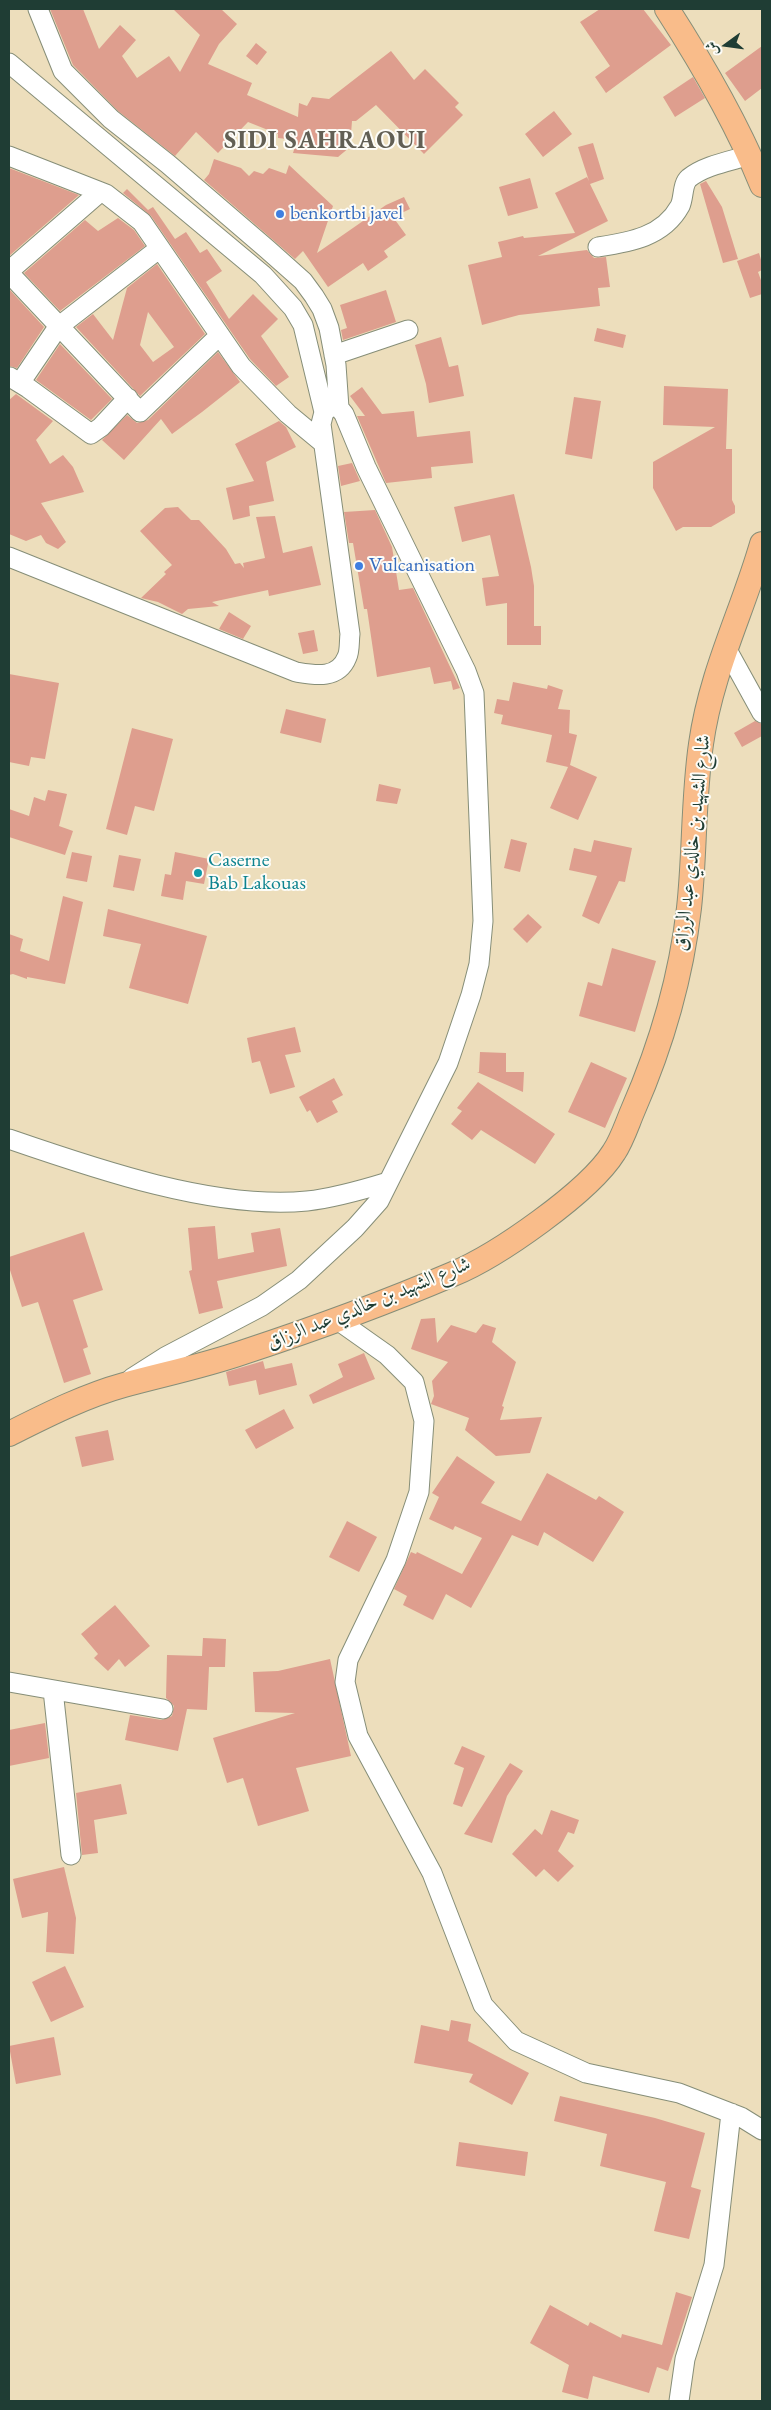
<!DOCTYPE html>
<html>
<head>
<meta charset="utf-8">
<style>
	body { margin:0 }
	#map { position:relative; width:771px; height:2410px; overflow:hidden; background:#eddebc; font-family:"EB Garamond",Amiri,serif }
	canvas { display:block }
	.frame { position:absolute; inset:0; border:10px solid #1f3d34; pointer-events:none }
	.north { position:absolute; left:701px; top:20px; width:50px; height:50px; -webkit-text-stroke:4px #fdfcf7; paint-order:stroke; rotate:256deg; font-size:14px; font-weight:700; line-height:20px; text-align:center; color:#1f3d34 }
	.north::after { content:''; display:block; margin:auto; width:18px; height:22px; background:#1f3d34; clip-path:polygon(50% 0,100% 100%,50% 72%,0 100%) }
</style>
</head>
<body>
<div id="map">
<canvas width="771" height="2410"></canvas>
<div class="frame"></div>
<div class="north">ش</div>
</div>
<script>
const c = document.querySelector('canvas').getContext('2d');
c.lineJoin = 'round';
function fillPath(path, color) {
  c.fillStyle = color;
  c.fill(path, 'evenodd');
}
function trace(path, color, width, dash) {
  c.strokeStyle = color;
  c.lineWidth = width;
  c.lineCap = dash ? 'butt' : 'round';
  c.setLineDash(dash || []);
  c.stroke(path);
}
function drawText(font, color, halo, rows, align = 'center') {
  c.font = font + ' "EB Garamond",Amiri,serif';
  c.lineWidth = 4;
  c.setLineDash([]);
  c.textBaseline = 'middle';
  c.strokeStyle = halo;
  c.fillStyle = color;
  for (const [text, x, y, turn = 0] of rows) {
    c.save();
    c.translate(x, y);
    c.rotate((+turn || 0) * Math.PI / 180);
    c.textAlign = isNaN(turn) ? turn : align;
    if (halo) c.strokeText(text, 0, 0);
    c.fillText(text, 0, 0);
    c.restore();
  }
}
const building = new Path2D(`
	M50,9H83L99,49L120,25L136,40L122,56L137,78L169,56L180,72L200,35L173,9H221L237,24L219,44L208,64L252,83L247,95L298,117L299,103L307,106L312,97L329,99L391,51L414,80L425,69L459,103L455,107L463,115L424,154L376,105L356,121H352L350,147L338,157L293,153L297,140L278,138V134L248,122L218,153L196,132L175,156L118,111L73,65Z
	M600,9H643L671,45L606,93L595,77L610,66L580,22Z
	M256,43L267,52L257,65L246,56Z
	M762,46V88L745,101L725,73Z
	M693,77L705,98L675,117L663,97Z
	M554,111L572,134L543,157L525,134Z
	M593,143L604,179L590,184L608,221L538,256L587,250L594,258L606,257L610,287L598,288L600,306L519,315L482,325L468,265L502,257L498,242L523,236L524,238L575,233L555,193L587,177L589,181L578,147Z
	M214,159L241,168L249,176L254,171L263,174L269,168L286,174L289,165L333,206L317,253L386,205L404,197L410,209L393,217L406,235L384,251L388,257L368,271L363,263L328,287L303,251L295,259L204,180L209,174Z
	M9,168L79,195L9,256Z
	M530,178L538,208L508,216L499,187Z
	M706,181L722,207L738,259L723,263L700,184Z
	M127,189L148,210L153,207L175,239L186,232L200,253L207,249L222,271L206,282L229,319L253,294L278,319L261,336L289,377L276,386L250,359L151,216L123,193Z
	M118,218L134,230L145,246L60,311L24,273L85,220L98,231Z
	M759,253L762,263V270L758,272L762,283V294L750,298L737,261Z
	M157,264L205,334L140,396L76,327L93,314L113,340L127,288ZM148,312L174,347L153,362L140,345Z
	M9,289L44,327L17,368L9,366Z
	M386,290L396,322L343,340L341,330L347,328L340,305Z
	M597,328L626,335L623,348L594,341Z
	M441,337L449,367L458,365L464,396L429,403L426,384L415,345Z
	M60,344L112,399L91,420L36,380Z
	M218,352L240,382L202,412L172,434L161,419L124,460L102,440L127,415L137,423L148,420Z
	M664,386L728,389L726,449H732V500L735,506V513L711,527H683L676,531L653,488V462L715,427L663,425Z
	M362,387L382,414L414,411L417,437L470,431L473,463L431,467L432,478L386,483L357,416H365L350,396Z
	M16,394L53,421L36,440L50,464L63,455L73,467L84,492L41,503L66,542L58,549L46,543L41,535L26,541L9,534V400Z
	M574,397L601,401L592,459L565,454Z
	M279,421L286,427L296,447L266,462L274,501L249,506L250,516L233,520L226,488L254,481L235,444Z
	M352,463L360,481L341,486L338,466Z
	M514,494L531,567L534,586V626H541V645H507V603L486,606L482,578L499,576L490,535L462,542L454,507Z
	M178,507L191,520H199L226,549L235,564L240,563L244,568L243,563L265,558L256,517L275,516L283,553L312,546L321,585L269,596L268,590L212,602L219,606L188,609L182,614L158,602L141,598L166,574L164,572L172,565L140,531L165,508Z
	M375,510L392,547L399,590L413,588L460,688L453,690L451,681L434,684L430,667L377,677L367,609H364L353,543H349L344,512Z
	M229,612L251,626L243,639L219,629Z
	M314,630L318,651L303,654L298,633Z
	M9,674L59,683L45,759L31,757L29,766L9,762Z
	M513,682L547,689L548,685L563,690L558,709L570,710L569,733L577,735L570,765L597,777L578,820L550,808L568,767L546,762L552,735L501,724L503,715L494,713L497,699L509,701Z
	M286,709L326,719L321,743L280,733Z
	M755,721L762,724V736L742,747L734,733Z
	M132,728L173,739L154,811L135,806L127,835L106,829Z
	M379,784L401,789L397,804L376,801Z
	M48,790L67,794L59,826L73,831L65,855L9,837V809L29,816L34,797L45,801Z
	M511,839L527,843L520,872L504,868Z
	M594,840L632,848L625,882L619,881L599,924L582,916L597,876L569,870L574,848L591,852Z
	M72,852L92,856L87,882L66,878Z
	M175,852L209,859L204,884L186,881L183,900L161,896L165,874L171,875Z
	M119,855L141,859L134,891L113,887Z
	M63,896L83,902L65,984L27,977V979L13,974L9,975V934L23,939L20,951L49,961Z
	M108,909L207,936L188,1004L129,988L141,944L103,936Z
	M528,914L542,927L527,943L513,929Z
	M612,948L656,961L635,1032L579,1016L588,982L602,986Z
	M295,1027L301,1052L285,1055L295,1087L270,1094L260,1061L252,1063L247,1038Z
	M480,1052L506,1053V1072H524L523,1092L477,1072H479Z
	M591,1062L627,1078L605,1128L568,1112Z
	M334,1078L343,1095L332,1101L338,1112L317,1123L310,1110L307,1112L299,1097Z
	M478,1082L555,1134L535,1164L481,1130L472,1140L451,1124L462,1111L457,1108Z
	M215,1226L218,1259L254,1252L251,1233L280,1228L287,1266L217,1281L223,1308L199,1314L189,1271L192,1270L188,1228Z
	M84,1232L103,1290L73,1300L88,1347L83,1349L91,1374L64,1383L38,1302L22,1307L9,1267V1257Z
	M435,1318L437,1343L451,1325L476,1333L483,1324L496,1328L492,1342L516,1362L502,1406L504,1407L500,1420L542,1417L530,1453L496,1456L465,1430L469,1418L431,1404L434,1396L432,1381L448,1362L411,1349L421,1319Z
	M364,1353L375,1379L313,1404L309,1395L343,1377L338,1364Z
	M263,1361L265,1369L292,1363L297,1385L259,1395L256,1380L229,1386L226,1372Z
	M284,1409L294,1428L256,1449L245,1430Z
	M108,1430L114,1460L82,1467L75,1437Z
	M457,1456L495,1482L481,1503L521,1521L547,1473L596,1500L599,1496L624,1512L593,1562L544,1532L538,1546L512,1535L471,1608L446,1594L433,1620L403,1605L407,1596L394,1589L411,1552L416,1554L417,1552L462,1574L482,1538L455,1526L453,1530L429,1519L439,1497L432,1493Z
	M347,1521L377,1537L359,1572L329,1557Z
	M115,1605L150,1646L125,1667L119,1659L108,1671L94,1658L98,1654L81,1634Z
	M203,1638L226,1639L225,1667H209L207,1710L187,1709L178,1751L125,1740L130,1715L162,1720L172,1716L174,1706L166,1698L167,1655L202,1656Z
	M330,1659L351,1756L296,1768L309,1811L258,1826L243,1778L227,1783L213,1738L295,1713L255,1712L253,1672L278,1671Z
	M45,1723L49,1758L9,1766V1730Z
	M462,1746L485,1756L462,1807L453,1804L464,1768L454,1764Z
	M510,1763L523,1771L507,1796L492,1843L464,1834Z
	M121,1784L127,1814L94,1820L98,1853L82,1855L76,1793Z
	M551,1810L579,1820L574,1834L568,1832L558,1851L574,1866L558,1882L544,1869L536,1877L512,1854L535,1829L542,1835Z
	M64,1867L76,1918L74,1954L46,1952L48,1912L22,1918L13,1879Z
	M65,1966L84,2007L51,2022L32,1982Z
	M451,2020L471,2024L468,2041L529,2073L512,2105L469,2082L473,2074L414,2063L421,2025L449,2031Z
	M54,2037L61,2075L16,2084L9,2046Z
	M560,2096L655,2118L705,2133L691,2187L701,2190L689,2239L654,2231L666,2182L600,2166L607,2134L554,2121Z
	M459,2142L528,2152L525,2176L456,2166Z
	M676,2292L692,2297L668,2371L657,2367L649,2393L593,2376L588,2399L562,2392L569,2365L530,2343L550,2305L588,2326L590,2322L621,2338L622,2334L662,2345Z`);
const minor = new Path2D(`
	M38,9L63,71L111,119L168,164L267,249L303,281L314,296L322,309L329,328L336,365L339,408
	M9,63L263,275L293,308L303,325L324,412
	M9,156L106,194L142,222L241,366L288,414L323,443
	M598,247C630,242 663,237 680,206C684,198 682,184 689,178C705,165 731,161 750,155
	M9,271L100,192
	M9,273L140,412L220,335
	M334,355L408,330
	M10,377L28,388L91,434L101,427L128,398
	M20,383L58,327L160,248
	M9,557L296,672C314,675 338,680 347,657C350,651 349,641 350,634L321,424L324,412L332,406L339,408L344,414L366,467L466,671L474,693L483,921L479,964L471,995L448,1063L379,1201L355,1228L299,1280L262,1306L165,1357L132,1378
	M725,646L762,713
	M9,1139C96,1169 215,1210 307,1201C335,1198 362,1190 388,1182
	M336,1319L387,1355L414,1382L424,1421L419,1492L396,1560L348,1660L345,1682L358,1736L432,1873L483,2005L516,2041L586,2073L679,2093L741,2117L762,2130
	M9,1682L163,1709
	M53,1690L71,1855
	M679,2401L685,2359L714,2265L731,2113`);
const major = new Path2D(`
	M667,9C703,65 737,123 762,185
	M9,1434C45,1416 84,1396 124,1385C164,1374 204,1366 244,1352C314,1329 385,1303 453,1274C497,1256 589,1192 614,1152C622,1140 627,1124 633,1110C661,1046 681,978 689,908C695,854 693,799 701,744C711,672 742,613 762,544`);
const markers = [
	[280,214,5,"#3f7fe0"],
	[359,566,5,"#3f7fe0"],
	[198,873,5,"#0f9aa8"]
];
const shopNames = [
	["benkortbi javel",290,214],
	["Vulcanisation",369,566]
];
const streetNames = [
	["شارع الشهيد بن خالدي عبد الرزاق",693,843,-84],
	["شارع الشهيد بن خالدي عبد الرزاق",369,1304,-22]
];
const cultureNames = [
	["Caserne",208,861],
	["Bab Lakouas",208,884]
];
const districtNames = [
	["SIDI SAHRAOUI",325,141]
];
fillPath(building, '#de9e8e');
trace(minor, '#868e78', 21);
trace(major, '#868e78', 26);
trace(minor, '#fff', 19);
trace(major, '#f9bc8a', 24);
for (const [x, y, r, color] of markers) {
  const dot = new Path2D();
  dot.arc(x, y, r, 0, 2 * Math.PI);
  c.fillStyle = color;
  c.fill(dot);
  trace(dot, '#fdfcf7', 2);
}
drawText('20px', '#366cbe', '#fdfcf7', shopNames, 'left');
drawText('20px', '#1f3d34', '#fdfcf7', streetNames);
drawText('20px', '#0d838f', '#fdfcf7', cultureNames, 'left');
c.letterSpacing = '1px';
drawText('bold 25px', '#625f54', '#fdfcf7', districtNames);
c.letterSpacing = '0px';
</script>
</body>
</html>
